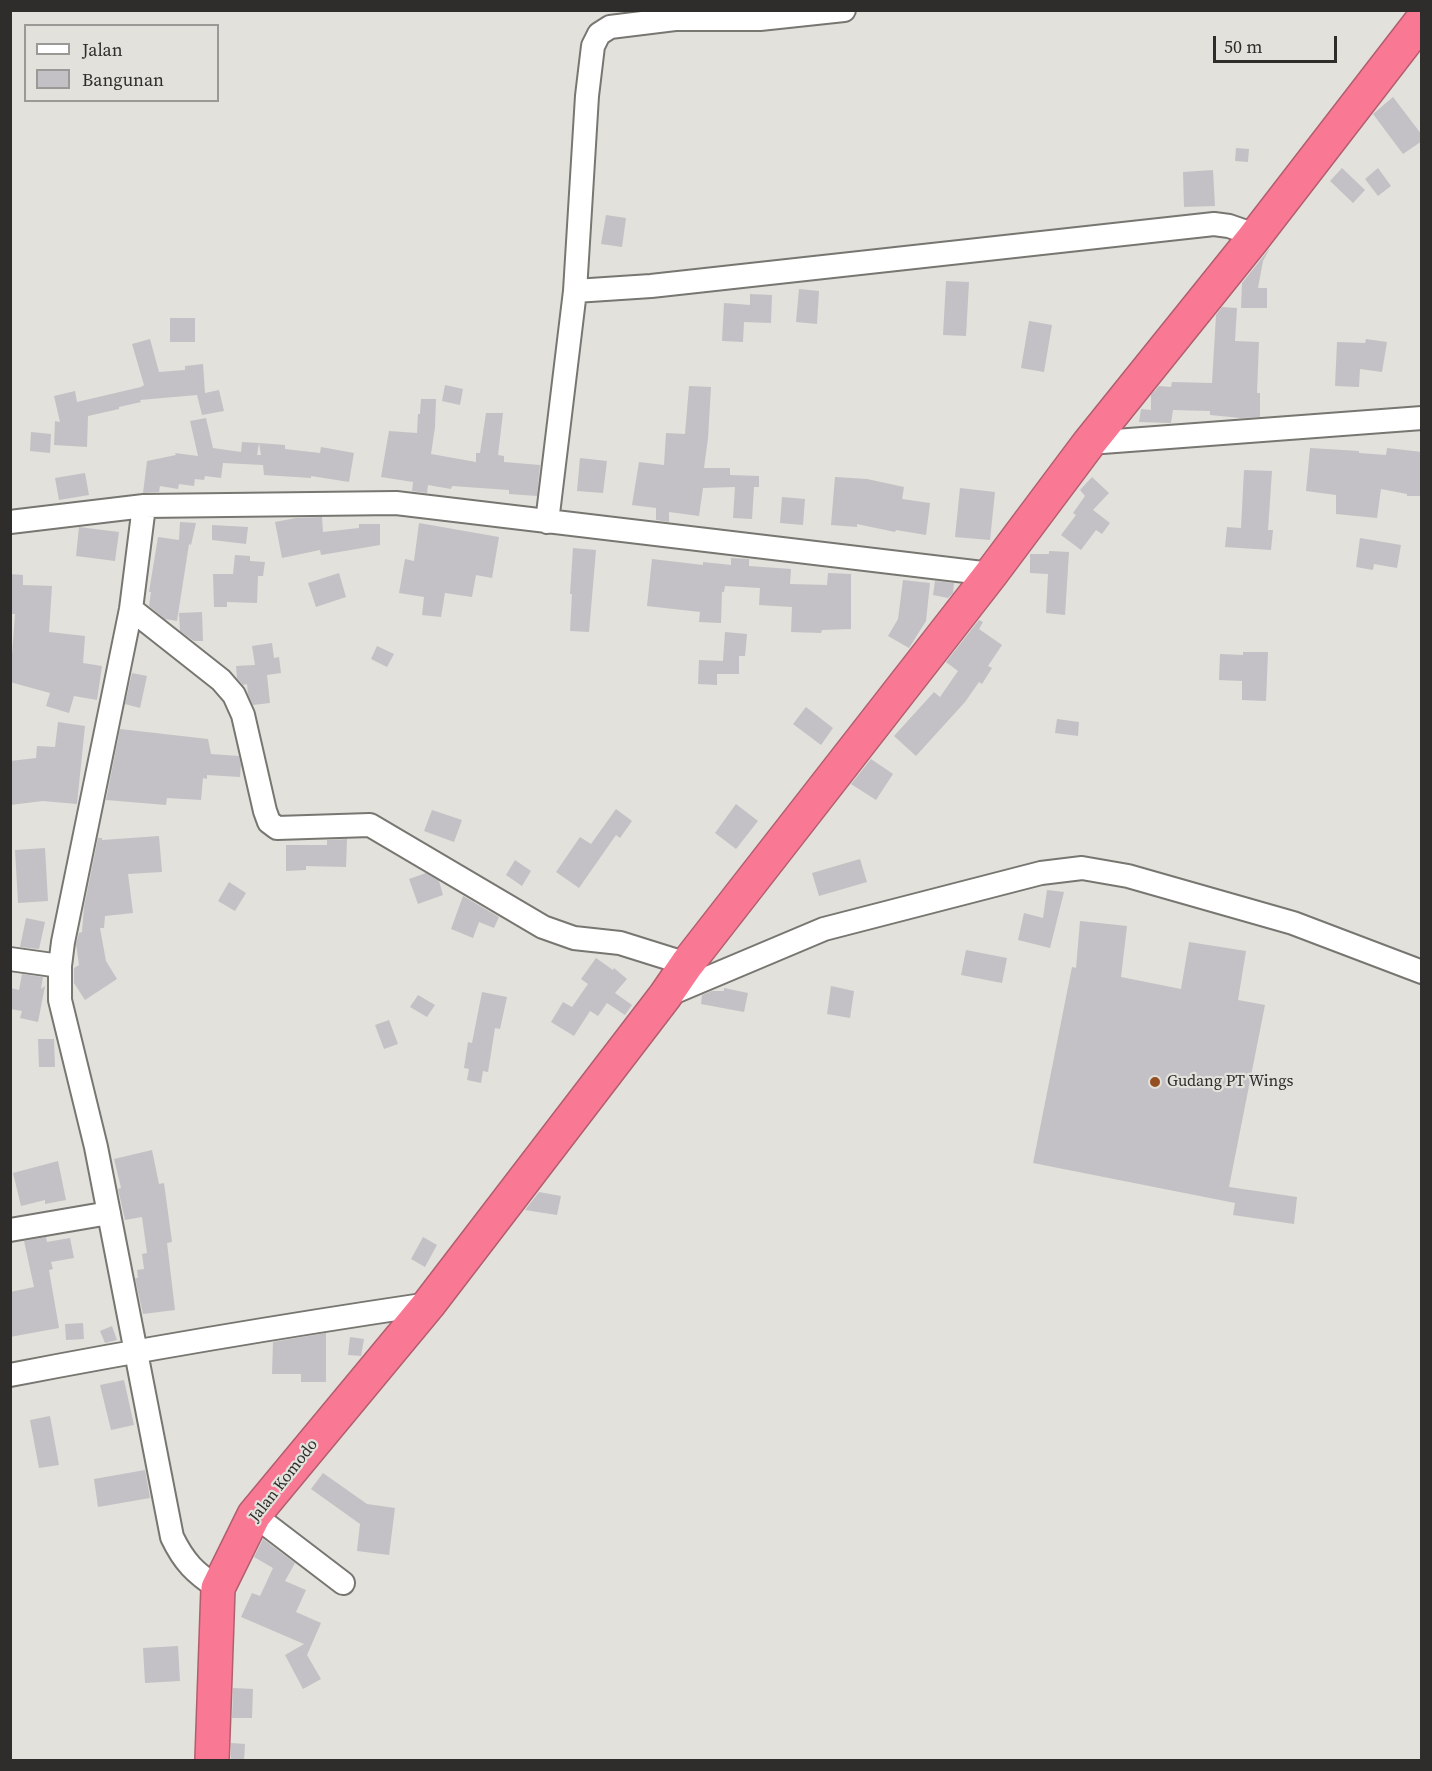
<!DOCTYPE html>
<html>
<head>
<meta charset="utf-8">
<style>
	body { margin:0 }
	#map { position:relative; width:1432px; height:1771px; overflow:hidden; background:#e2e1db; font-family:"Source Serif 4",serif }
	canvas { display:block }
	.frame { position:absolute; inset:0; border:12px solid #2e2d2b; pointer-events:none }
	.legend { position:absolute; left:24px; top:24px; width:195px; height:78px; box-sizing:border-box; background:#e2e1db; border:2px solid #9a9995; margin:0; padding:8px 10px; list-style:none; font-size:18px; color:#2e2d2b }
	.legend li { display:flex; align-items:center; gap:12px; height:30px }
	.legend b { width:30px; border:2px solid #9a9995 }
	.scale { position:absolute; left:1213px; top:36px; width:124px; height:27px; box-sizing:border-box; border:3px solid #2e2d2b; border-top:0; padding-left:8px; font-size:18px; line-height:21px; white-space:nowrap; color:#2e2d2b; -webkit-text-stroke:4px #e2e1db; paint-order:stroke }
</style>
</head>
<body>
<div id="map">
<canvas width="1432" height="1771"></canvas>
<div class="frame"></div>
<ul class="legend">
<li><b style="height:8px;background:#fff"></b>Jalan</li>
<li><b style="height:16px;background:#c3c1c5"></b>Bangunan</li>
</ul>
<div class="scale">50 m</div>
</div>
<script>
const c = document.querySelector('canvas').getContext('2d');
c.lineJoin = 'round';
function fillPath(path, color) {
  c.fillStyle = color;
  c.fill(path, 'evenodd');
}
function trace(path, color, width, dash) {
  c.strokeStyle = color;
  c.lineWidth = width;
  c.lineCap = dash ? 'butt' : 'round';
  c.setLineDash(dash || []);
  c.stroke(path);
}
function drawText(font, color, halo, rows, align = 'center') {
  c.font = font + ' "Source Serif 4",serif';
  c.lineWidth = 4.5;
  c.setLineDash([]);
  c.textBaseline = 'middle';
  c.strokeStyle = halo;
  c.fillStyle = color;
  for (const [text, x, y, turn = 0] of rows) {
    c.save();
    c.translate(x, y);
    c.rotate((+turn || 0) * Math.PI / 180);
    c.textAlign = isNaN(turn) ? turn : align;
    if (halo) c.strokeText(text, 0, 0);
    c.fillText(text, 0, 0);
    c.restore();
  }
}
const building = new Path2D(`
	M1393,97L1422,135V141L1403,154L1373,114Z
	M1236,148L1249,149L1248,162L1235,161Z
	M1342,168L1365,190L1353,203L1330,181Z
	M1378,168L1391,186L1378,196L1365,179Z
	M1213,170L1215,206L1184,207L1183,172Z
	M606,215L626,218L622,247L601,244Z
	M1270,248L1263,261L1258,288H1267V308H1241L1242,283Z
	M946,281L969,282L966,336L943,335Z
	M799,289L819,291L817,324L796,322Z
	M750,294L772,295L771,323L744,322L743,342L722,341L724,303L750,305Z
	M1222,307L1237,308L1235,341L1259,342L1257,393H1260V417L1241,418L1210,415V411L1173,410L1171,423L1139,422L1141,409L1151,410V395L1159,386L1171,387L1172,382L1212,383L1216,315Z
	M170,318H195V342H170Z
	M1029,321L1052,325L1044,372L1021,368Z
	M150,339L159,372L185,370V366L203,364L205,393L219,390L224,411L202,415L197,395L140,400L141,402L119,407V409L88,416L87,447L54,445L55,421L60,422L54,396L75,391L77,402L141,387L144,385L132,344Z
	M1366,339L1387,342L1382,372L1360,369L1359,387L1335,386L1337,342L1365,343Z
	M445,385L463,389L460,405L442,401Z
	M689,386L711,387L708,438L704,468H730V475L759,476V487H754L752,519L733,518L735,487L703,488L699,516L669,512V522L656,520V508L632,505L639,462L664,465L666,433L685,434Z
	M421,399H436L435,427L431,454L476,462V453H480L486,413H503L498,455L504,456V462L540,465L537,496L509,494V490L452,486L451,489L428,485L427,493L412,491L413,482L381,477L389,431L417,433L418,414H420Z
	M206,418L213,448L241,452L242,442L259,443L257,455H261L259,443L285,445V449L320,453L321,447L354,453L349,482L311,476V478L264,475L263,465L223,463L221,478L205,476L204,480L195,479L194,486L179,484L178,489L160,486L159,492L143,493L147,461L176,455L175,453L198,456L190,421Z
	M31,432L51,434L50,453L30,451Z
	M1310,448L1359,451V453L1386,455L1387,448L1422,452V496H1407V494L1381,489L1377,518L1336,514V495L1306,491Z
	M580,458L607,461L603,493L577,491Z
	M1244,470L1272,471L1268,530H1273L1271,550L1225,547L1227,527L1241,528Z
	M85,473L89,495L59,500L55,478Z
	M835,477L867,479L904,487L902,499L930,503L926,535L896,530L895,532L857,524V527L831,525Z
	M1092,477L1109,493L1093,510L1110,523L1102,534L1096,530L1081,550L1061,535L1076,515L1073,513L1085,496L1080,490Z
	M960,488L995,492L990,540L955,537Z
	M782,497L805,499L803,525L780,523Z
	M322,517L323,532L359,528V524H380V545L321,555L320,550L282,558L275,522L296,518Z
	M180,522L196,523L191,545L189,544L177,621L165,619L149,606L151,592H149L158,537L179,540Z
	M419,523L499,537L492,578L476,575L472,597L445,593L441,617L422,615L424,597L399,593L405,559L414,561Z
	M212,525L248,527L246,544L212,540Z
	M79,527L119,532L115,561L76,556Z
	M1360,538L1401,545L1397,568L1374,564L1373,570L1356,567Z
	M573,548L596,550L589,632L570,631L572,594H570Z
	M1049,551L1069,552L1065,615L1046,613L1048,574L1030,573V554H1049Z
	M235,555L250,556V561L265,562L263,576H258L257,603L227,602V607H214L213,574H233Z
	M731,558L749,559V566L791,569L790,584L827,585L828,573L851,574V629L822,630L821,633L791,632L792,607L759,605L760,588L725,586L724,592H722L721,623L699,622L700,612L647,606L652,559L703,565V562L731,565Z
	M339,573L346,597L316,607L308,583Z
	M10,574L23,575V585L52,586L49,632L85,636L83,663L102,666L97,700L74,696L69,713L46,706L50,693L10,682L15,614H10Z
	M903,580L930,583L926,621L909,648L888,636L898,619Z
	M935,581L954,583L953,593L948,598L933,595Z
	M202,612L203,641H194L180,631L179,613Z
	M979,620L983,622L979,629L1002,645L988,666L992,668L982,684L979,682L965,702L916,756L894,736L934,692L940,697L958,671L946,662Z
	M725,632L747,634L745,656H739V674H717V685L698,684L699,660L723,661Z
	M272,643L274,658L279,657L281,673L267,675L270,703L253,705L248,694L247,684L243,685L237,678L236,666L255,665L252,646Z
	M377,646L394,654L387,667L371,659Z
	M1243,652H1268L1266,701L1242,700V681L1219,680L1220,654L1243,655Z
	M132,673L147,676L140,708L125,704Z
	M806,707L833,728L821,745L793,724Z
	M1057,719L1079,722L1078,736L1055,733Z
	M58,722L85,726L77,804L43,801L10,805V761L36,758L37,746L55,747Z
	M120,729L208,739L211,754L239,756L241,765L240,777L207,775V779L203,778L201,800L167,798L166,805L106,800Z
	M871,759L893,774L876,800L851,784Z
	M736,804L758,821L736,849L715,833Z
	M616,809L632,821L620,838L616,835L579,888L556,872L580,837L591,844Z
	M432,810L462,820L454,842L424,831Z
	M159,836L162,872L128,874L133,913L105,916L104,928H100L106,961L117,979L85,1000L74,983V968L79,965L76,944L79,933L82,932L84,907L98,838H102V840Z
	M347,839L346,867L306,866V870L286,871V845H327V840Z
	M45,848L48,901L18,903L15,850Z
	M860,859L867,882L819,896L812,873Z
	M515,860L531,871L522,886L506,875Z
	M426,873L439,881L443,895L418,904L409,879Z
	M229,882L246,893L235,911L218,901Z
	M1047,890L1064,892L1050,948L1018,940L1024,913L1043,918Z
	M463,896L499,917L494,928L479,922L473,938L451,929Z
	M26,918L45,922L39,949L20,947Z
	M1080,921L1127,926L1121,977L1181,989L1189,942L1246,951L1238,1000L1265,1005L1229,1187L1297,1197L1294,1224L1233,1215L1235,1203L1033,1163L1072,967L1076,968Z
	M966,950L1007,958L1002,983L961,975Z
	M596,958L613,970L614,968L627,979L615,993L632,1005L625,1015L607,1003L598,1016L590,1011L574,1036L551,1022L563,1002L572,1007L588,984L581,979Z
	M22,974L43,977L41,989L45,986L38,1022L20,1018L22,1011L10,1009V988L19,990Z
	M831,986L854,991L850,1018L827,1014Z
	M724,988L748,993L744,1012L701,1004L702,995L712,991H724Z
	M482,992L507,997L500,1029L495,1028L488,1072L483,1071L481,1083L467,1080L469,1069L464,1068L468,1042L472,1043Z
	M418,995L435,1005L427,1017L410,1007Z
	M389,1020L398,1044L384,1049L375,1025Z
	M38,1039H54L55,1067H39Z
	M152,1150L159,1184L164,1183L172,1242L167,1243L175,1310L143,1314L135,1278H138L137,1270L144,1269L142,1254L147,1253L142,1217L125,1220L118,1189L121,1188L114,1159Z
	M58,1161L66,1200L45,1204V1200L21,1206L13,1173Z
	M539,1192L561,1196L557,1215L525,1210Z
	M46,1237L47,1242L70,1238L74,1258L51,1262L53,1269L49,1270L59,1328L10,1337V1292L34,1287L24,1241Z
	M423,1237L437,1245L425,1267L411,1259Z
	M83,1323L84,1339L66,1340L65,1324Z
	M112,1326L117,1340L105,1343L100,1331Z
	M326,1333V1382H301V1374H272L273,1342Z
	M350,1337L364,1339L361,1356L348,1355Z
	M124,1380L134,1425L111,1430L100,1385Z
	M50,1416L59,1465L39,1468L30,1420Z
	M145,1470L150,1498L98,1507L94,1479Z
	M323,1473L367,1504L395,1508L389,1555L357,1551L360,1524L311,1489Z
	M263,1539L295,1563L285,1581L306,1590L296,1612L321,1623L307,1655L321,1679L303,1689L285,1655L304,1644L241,1617L252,1593L260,1596L273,1568L254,1557Z
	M178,1646L180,1681L145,1683L143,1648Z
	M233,1688L253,1689L252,1718H232Z
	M231,1743L245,1744L244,1761H231Z`);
const minor = new Path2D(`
	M575,291L587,96L593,46L599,34L610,27L675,19H760L844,10
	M1089,443L1422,418
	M144,506L131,609L63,942L60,966V1000L96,1147L172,1537C184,1562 195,1573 218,1588
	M10,522L144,506L396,503L991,574
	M547,522L575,291L651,286L1214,224L1229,226L1255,235
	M131,609L221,680L234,695L243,715L265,811L269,822L277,828L370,825L543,927L574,938L620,943L687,964
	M10,959L60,966
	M665,996L824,929L1041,873L1082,868L1128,876L1293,923L1422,972
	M10,1230L109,1213
	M10,1375C149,1348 288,1325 429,1304
	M254,1515L343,1583`);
const highway = new Path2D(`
	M212,1760L218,1588L254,1515L429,1304L665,996L687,964L991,574L1089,443L1253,239L1422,20`);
const markers = [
	[1155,1082,6,"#945023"]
];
const poiNames = [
	["Gudang PT Wings",1167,1082]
];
const streetNames = [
	["Jalan Komodo",284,1481,-52]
];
fillPath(building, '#c3c1c5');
trace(minor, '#777671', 26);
trace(highway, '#b25e6f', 36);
trace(minor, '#fff', 22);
trace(highway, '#f97893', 33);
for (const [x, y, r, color] of markers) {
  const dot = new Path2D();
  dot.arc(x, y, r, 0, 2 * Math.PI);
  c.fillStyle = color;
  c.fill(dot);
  trace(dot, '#e2e1db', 2);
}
drawText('16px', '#2e2d2b', '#e2e1db', poiNames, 'left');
drawText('16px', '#2e2d2b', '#e2e1db', streetNames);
</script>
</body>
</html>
